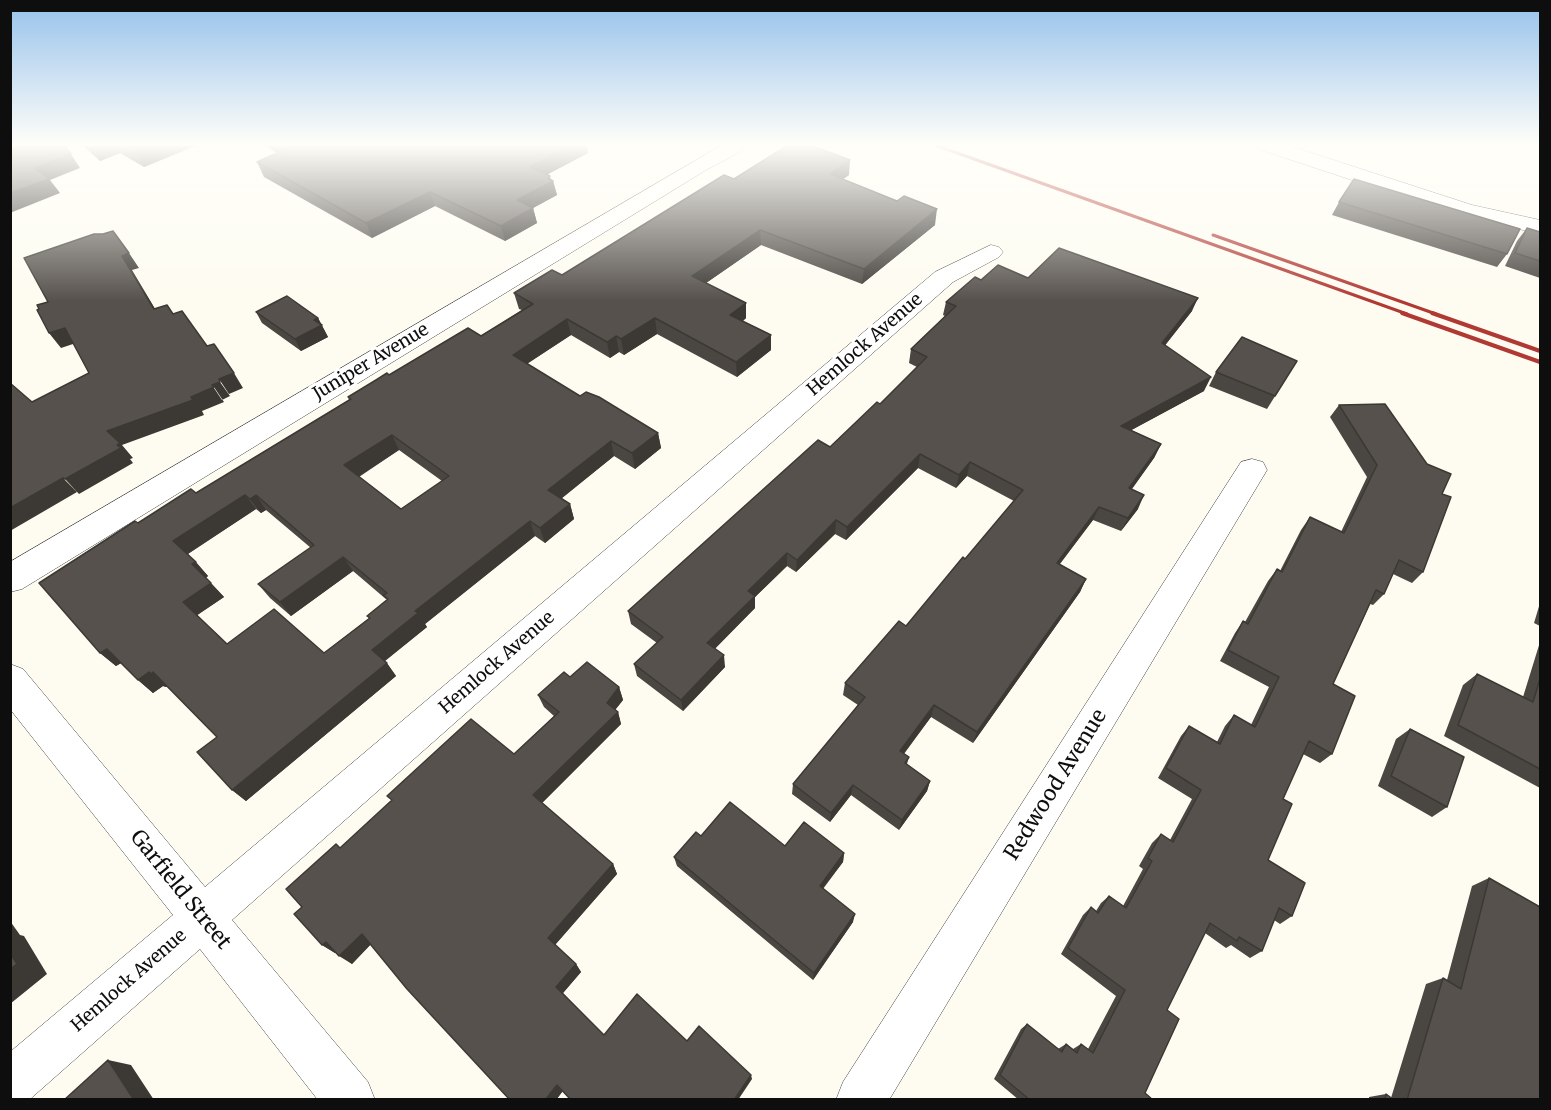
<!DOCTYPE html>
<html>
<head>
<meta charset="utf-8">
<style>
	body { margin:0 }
	#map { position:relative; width:1551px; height:1110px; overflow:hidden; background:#fefcf1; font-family:Merriweather,serif }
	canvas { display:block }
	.frame { position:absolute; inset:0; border:12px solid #0e0e0e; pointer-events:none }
</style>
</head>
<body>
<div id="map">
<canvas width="1551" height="1110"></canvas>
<div class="frame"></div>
</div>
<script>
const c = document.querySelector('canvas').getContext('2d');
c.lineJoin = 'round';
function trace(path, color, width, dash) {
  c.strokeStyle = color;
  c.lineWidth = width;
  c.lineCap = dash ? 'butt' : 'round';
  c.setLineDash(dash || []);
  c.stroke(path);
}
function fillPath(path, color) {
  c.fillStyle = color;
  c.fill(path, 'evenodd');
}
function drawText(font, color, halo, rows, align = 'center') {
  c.font = font + ' Merriweather,serif';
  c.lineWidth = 6;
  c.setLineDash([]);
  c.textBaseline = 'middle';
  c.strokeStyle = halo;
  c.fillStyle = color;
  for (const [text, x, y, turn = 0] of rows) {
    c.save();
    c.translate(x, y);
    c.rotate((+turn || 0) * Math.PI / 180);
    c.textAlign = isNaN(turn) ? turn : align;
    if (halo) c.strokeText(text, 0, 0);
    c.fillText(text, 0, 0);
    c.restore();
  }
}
const minor = new Path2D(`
	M722,145H742L743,148L740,152L706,170L22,589L10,592V562Z
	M1255,145H1287L1472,205L1540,220V234L1458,215L1258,149Z
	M991,245L999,247L1003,252L999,257L953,282L232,920L368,1082L375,1100H318L200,949L29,1100H10V1052L173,915L10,709V664L23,669L205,887L935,272Z
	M1252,459L1263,462L1267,470L889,1100H836L843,1082L1241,462Z`);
const railFar1 = new Path2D(`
	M935,145L1407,314
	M1213,235L1436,314`);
const rail = new Path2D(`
	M1402,313L1540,362
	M1432,313L1540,351`);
const wall = new Path2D(`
	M82,145H197L144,167L120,153L100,161Z
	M264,145H586L588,153L546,175L550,179L553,181L557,195L533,208L537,223L505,241L435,206L372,238L264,177L257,162L277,153Z
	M849,175L843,179L935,225L862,284L761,245L706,283L746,303V318L743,321L771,335V350L737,377L657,334L624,355L619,352L610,358L571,335L527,364L580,396L658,433L661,448L635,469L614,456L561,499L570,504L574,519L545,543L535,536L425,624L427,627L385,661L396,676L246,801L232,790L217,737L167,686L166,687L163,686L153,693L138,680L121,663L116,666L100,653L138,523L196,493L349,400L348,397L389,375L481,336L522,310L519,309L514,293L562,275L734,179ZM399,450L442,481L401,509L359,477ZM256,509L261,513L266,510L311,548L258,584L270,598L291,616L353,571L387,600L367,616L369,618L324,653L227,644L197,615L224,597L206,578L208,576L188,554Z
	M1339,202L1507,254L1497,267L1332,215Z
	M1527,228L1540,232V278L1505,266L1517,241Z
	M1028,278L1192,311L1165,345L1204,391L1131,430L1161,444L1154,458L1132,489L1138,509L1121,531L1093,520L1060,564L1086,579L1080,592L973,743L931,717L904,754L909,757L907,764L930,781L927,791L899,830L851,795L830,822L792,794L793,784L858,705L843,695L845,683L906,626L965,559L1014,501L967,476L956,488L918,468L846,540L835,534L796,572L787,566L755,597V608L715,648L725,667L683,711L637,676L634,664L657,643L631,624L628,611L830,447L880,404L917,367L909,363L911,349L945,316L943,315L946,302L981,280Z
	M256,312L318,318L328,337L301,351L262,323Z
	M1297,361L1267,409L1209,386L1216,372Z
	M1339,405L1442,494L1423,572L1412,583L1393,574L1384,594L1373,605L1370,604L1333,684L1332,754L1320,763L1303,754L1283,799L1268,860L1292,916L1280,924L1274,920L1262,951L1250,958L1231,945L1226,948L1205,933L1167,1010L1145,1093L1153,1100H1019L994,1079L1021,1029L1027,1024L1058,1049L1066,1044L1073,1049L1081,1044L1088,1049L1116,996L1061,954L1083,915L1091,907L1096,911L1101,903L1109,896L1123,906L1143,869L1139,866L1152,843L1161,834L1170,840L1192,799L1158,778L1181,736L1189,726L1217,742L1225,726L1234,715L1251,725L1269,687L1220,661L1235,633L1243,621L1245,622L1268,581L1277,569L1280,571L1301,530L1310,517L1341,532L1367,477L1330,417Z
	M1540,603V626L1534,623Z
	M1540,642V788L1444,736L1463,685L1477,674L1523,697Z
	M570,677L619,687L623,700L615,710L618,712L621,724L542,803L613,864L617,874L555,945L576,964L581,972L563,993L604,1035L687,1041L752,1079L563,1091L556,1100H510L371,944L352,964L336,952L335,953L322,945L302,907L341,847L514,754L554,716L544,707L538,695Z
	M1410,729L1447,807L1432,817L1378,786L1396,739Z
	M701,836L844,853L843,862L823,889L853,922L813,980L677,866L674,857Z
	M1489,878L1540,1100H1369V1097L1386,1094L1391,1098L1426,984L1443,978L1447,980L1472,886Z`);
const shadedWall = new Path2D(`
	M93,145H116L120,153L100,161L90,146Z
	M153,145H197L144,167L136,152Z
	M571,145H586L588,153L533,182L530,167Z
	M71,154L80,168L50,180L60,193L10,213V193L34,168Z
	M850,160L849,175L829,189L830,174Z
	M550,176L551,182L553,181L557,195L533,208L537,223L505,241L501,226L517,200Z
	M430,192L435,206L372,238L366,223Z
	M937,209L935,225L862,284L864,269Z
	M760,230L761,245L693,292L692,276Z
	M129,253L139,268L132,270L164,324L154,309L122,256Z
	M1198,298L1192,311L1156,357L1162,343Z
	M746,303V318L731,330L730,315Z
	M318,318L328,337L301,351L295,339L314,320Z
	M655,318L657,334L624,355L621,339Z
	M567,319L571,335L517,370L513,355Z
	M65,328L76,343L61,348L49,333Z
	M771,335V350L737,377L736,362Z
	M616,336L619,352L610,358L607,342Z
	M234,373L243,388L229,394L219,379Z
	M1211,377L1204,391L1115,439L1121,426Z
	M220,382L230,396L222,400L212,385Z
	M214,387L224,402L202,411L204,415L122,445L133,458L130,459L133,463L79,494L65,479L107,431Z
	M658,433L661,448L635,469L632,453Z
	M392,435L399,450L353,480L344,465Z
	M611,441L614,456L553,505L548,490Z
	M1161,444L1154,458L1123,501L1129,488Z
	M920,454L918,468L846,540L847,527Z
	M970,462L967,476L956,488L959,475Z
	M63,478L77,492L10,531V508Z
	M245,495L256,509L186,555L173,541Z
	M256,495L266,510L261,513L250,499Z
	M1144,495L1138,509L1121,531L1128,518Z
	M570,504L574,519L545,543L540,528Z
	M1099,507L1093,520L1051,575L1057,563Z
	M836,520L835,534L796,572L797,560Z
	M530,521L535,536L425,624L427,627L381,664L372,650L415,611Z
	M787,553V566L755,597V608L709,655L707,643L748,591Z
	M343,557L353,571L291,616L280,602Z
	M196,562L208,576L205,578L192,564Z
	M1086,579L1080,592L973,743L977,732Z
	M211,583L224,597L196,616L183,602Z
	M107,649L123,662L116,666L100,653Z
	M724,655L725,667L683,711L681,700Z
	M387,663L396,676L246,801L232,790Z
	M149,672H153L168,685L166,687L163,686L153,693L138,680Z
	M619,687L623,700L611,715L607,703Z
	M934,705L931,717L897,762L900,751Z
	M618,712L621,724L539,806L533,795Z
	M930,781L927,791L899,830L902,820Z
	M853,785L851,795L830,822L831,813Z
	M844,853L843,862L818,894L820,886Z
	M613,864L617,874L554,946L548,938Z
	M855,914L853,922L813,980L814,973Z
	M10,921L20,935L24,936L47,974L10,1004Z
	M362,934L373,942L352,964L339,956Z
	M326,942L339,950L335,953L322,945Z
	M576,964L581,972L563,993L556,987Z
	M108,1060L131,1065L154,1100H134Z
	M751,1075L752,1079L738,1100H734Z
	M557,1085L564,1089L556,1100H545Z`);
const building = new Path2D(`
	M10,145H65L71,154L34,168L49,179L10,193Z
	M124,145H153L136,152Z
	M283,145H571L530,167L550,176L548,178L553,181L517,200L533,208L501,226L430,192L366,223L257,162L288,148Z
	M788,145H810L850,160L830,174L897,201L904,196L937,209L864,269L760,230L692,276L746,303L730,315L771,335L736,362L655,318L621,339L616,336L607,342L567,319L513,355L580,396L586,392L599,397L658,433L632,453L611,441L548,490L570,504L540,528L530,521L415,611L418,613L372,650L387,663L232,790L197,752L217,737L153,672L151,674L149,672L138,680L107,649L100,653L39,583L135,521L138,523L191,489L196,493L351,399L348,397L376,380L387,373L389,375L468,328L481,336L533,304L514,293L552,270L562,275L724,175L734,179ZM392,435L449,476L401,509L344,465ZM245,495L250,499L256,495L314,545L258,584L280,602L343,557L387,593L383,595L388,599L367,616L370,618L324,653L274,609L227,644L183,602L211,583L192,564L196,562L173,541Z
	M1354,179L1520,229L1507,254L1339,202Z
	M1527,228L1540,232V261L1515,253Z
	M113,231L129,253L122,256L154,309L167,305L173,314L182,311L207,346L214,344L234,373L219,379L220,382L212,385L214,387L191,397L193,400L107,431L120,443L117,445L121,448L65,479L63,478L10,508V383L32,402L89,373L65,328L49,333L37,310L39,309L37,305L48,302L24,258L94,234H103Z
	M1059,248L1198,298L1162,343L1211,377L1121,426L1161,444L1129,488L1144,495L1128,518L1099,507L1057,563L1086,579L977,732L934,705L900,751L909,757L905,763L930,781L902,820L853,785L831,813L793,784L865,697L845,683L899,621L906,626L963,557L965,559L1023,490L970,462L959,475L920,454L847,527L836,520L797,560L787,553L748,591L755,596L707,643L724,655L681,700L634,664L663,637L628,611L818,440L830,447L877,402L880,404L927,357L911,349L956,306L946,302L975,277L981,280L998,265L1028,278Z
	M287,296L318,318L314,320L322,325L295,339L256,312Z
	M1242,337L1297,361L1275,396L1216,372Z
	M1385,404L1427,464L1451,474L1442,494L1451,497L1423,572L1399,560L1384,594L1376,590L1333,684L1355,696L1332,754L1309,741L1283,799L1292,804L1268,860L1305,883L1292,916L1279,908L1262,951L1239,937L1237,941L1210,923L1167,1010L1179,1019L1145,1093L1153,1100H1030L1000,1075L1027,1024L1062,1052L1066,1044L1077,1053L1081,1044L1093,1053L1125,990L1068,948L1091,907L1098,913L1109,896L1126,908L1152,861L1148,858L1161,834L1173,842L1201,790L1166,768L1189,726L1220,744L1234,715L1255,727L1279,677L1228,650L1243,621L1248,624L1277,569L1282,572L1310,517L1344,533L1377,465L1339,405Z
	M587,662L619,687L607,703L618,712L533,795L613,864L548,938L576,964L556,987L604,1035L637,994L687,1041L699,1026L751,1075L734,1100H571L557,1085L545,1100H510L407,989L362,934L339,956L326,942L322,945L294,914L302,907L286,889L336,844L340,848L392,800L387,796L471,719L514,754L559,712L538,695L564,672L570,677Z
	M1477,674L1533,702L1540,679V769L1458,725Z
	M1410,729L1464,757L1447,807L1391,776Z
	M730,802L785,846L804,822L844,853L820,886L855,914L814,973L674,857L696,832L701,836Z
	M1489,878L1540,907V1100H1407L1443,978L1461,989Z
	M10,953L17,964L10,969Z
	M108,1060L134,1100H64Z
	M1386,1094L1394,1100H1385Z`);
const streetNames = [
	["Hemlock Avenue",865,345,-41],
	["Juniper Avenue",371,362,-31],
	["Hemlock Avenue",497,663,-41],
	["Hemlock Avenue",129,981,-41]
];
const nearStreetnames = [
	["Redwood Avenue",1056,785,-58],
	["Garfield Street",180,890,51]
];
trace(minor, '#414141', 1);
fillPath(minor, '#fff');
trace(railFar1, '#b13934', 3);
trace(rail, '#b13934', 4);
fillPath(wall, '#4a4641');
fillPath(shadedWall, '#3c3935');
fillPath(building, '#56514c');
trace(building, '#3c3935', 1.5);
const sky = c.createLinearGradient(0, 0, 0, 301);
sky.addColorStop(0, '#96c2eb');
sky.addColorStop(0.48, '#fffef9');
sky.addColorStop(1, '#fffef900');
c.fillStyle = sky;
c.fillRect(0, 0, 1551, 301);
drawText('18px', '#0e0e0e', '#fff', streetNames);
drawText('21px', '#0e0e0e', '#fff', nearStreetnames);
</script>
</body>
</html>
